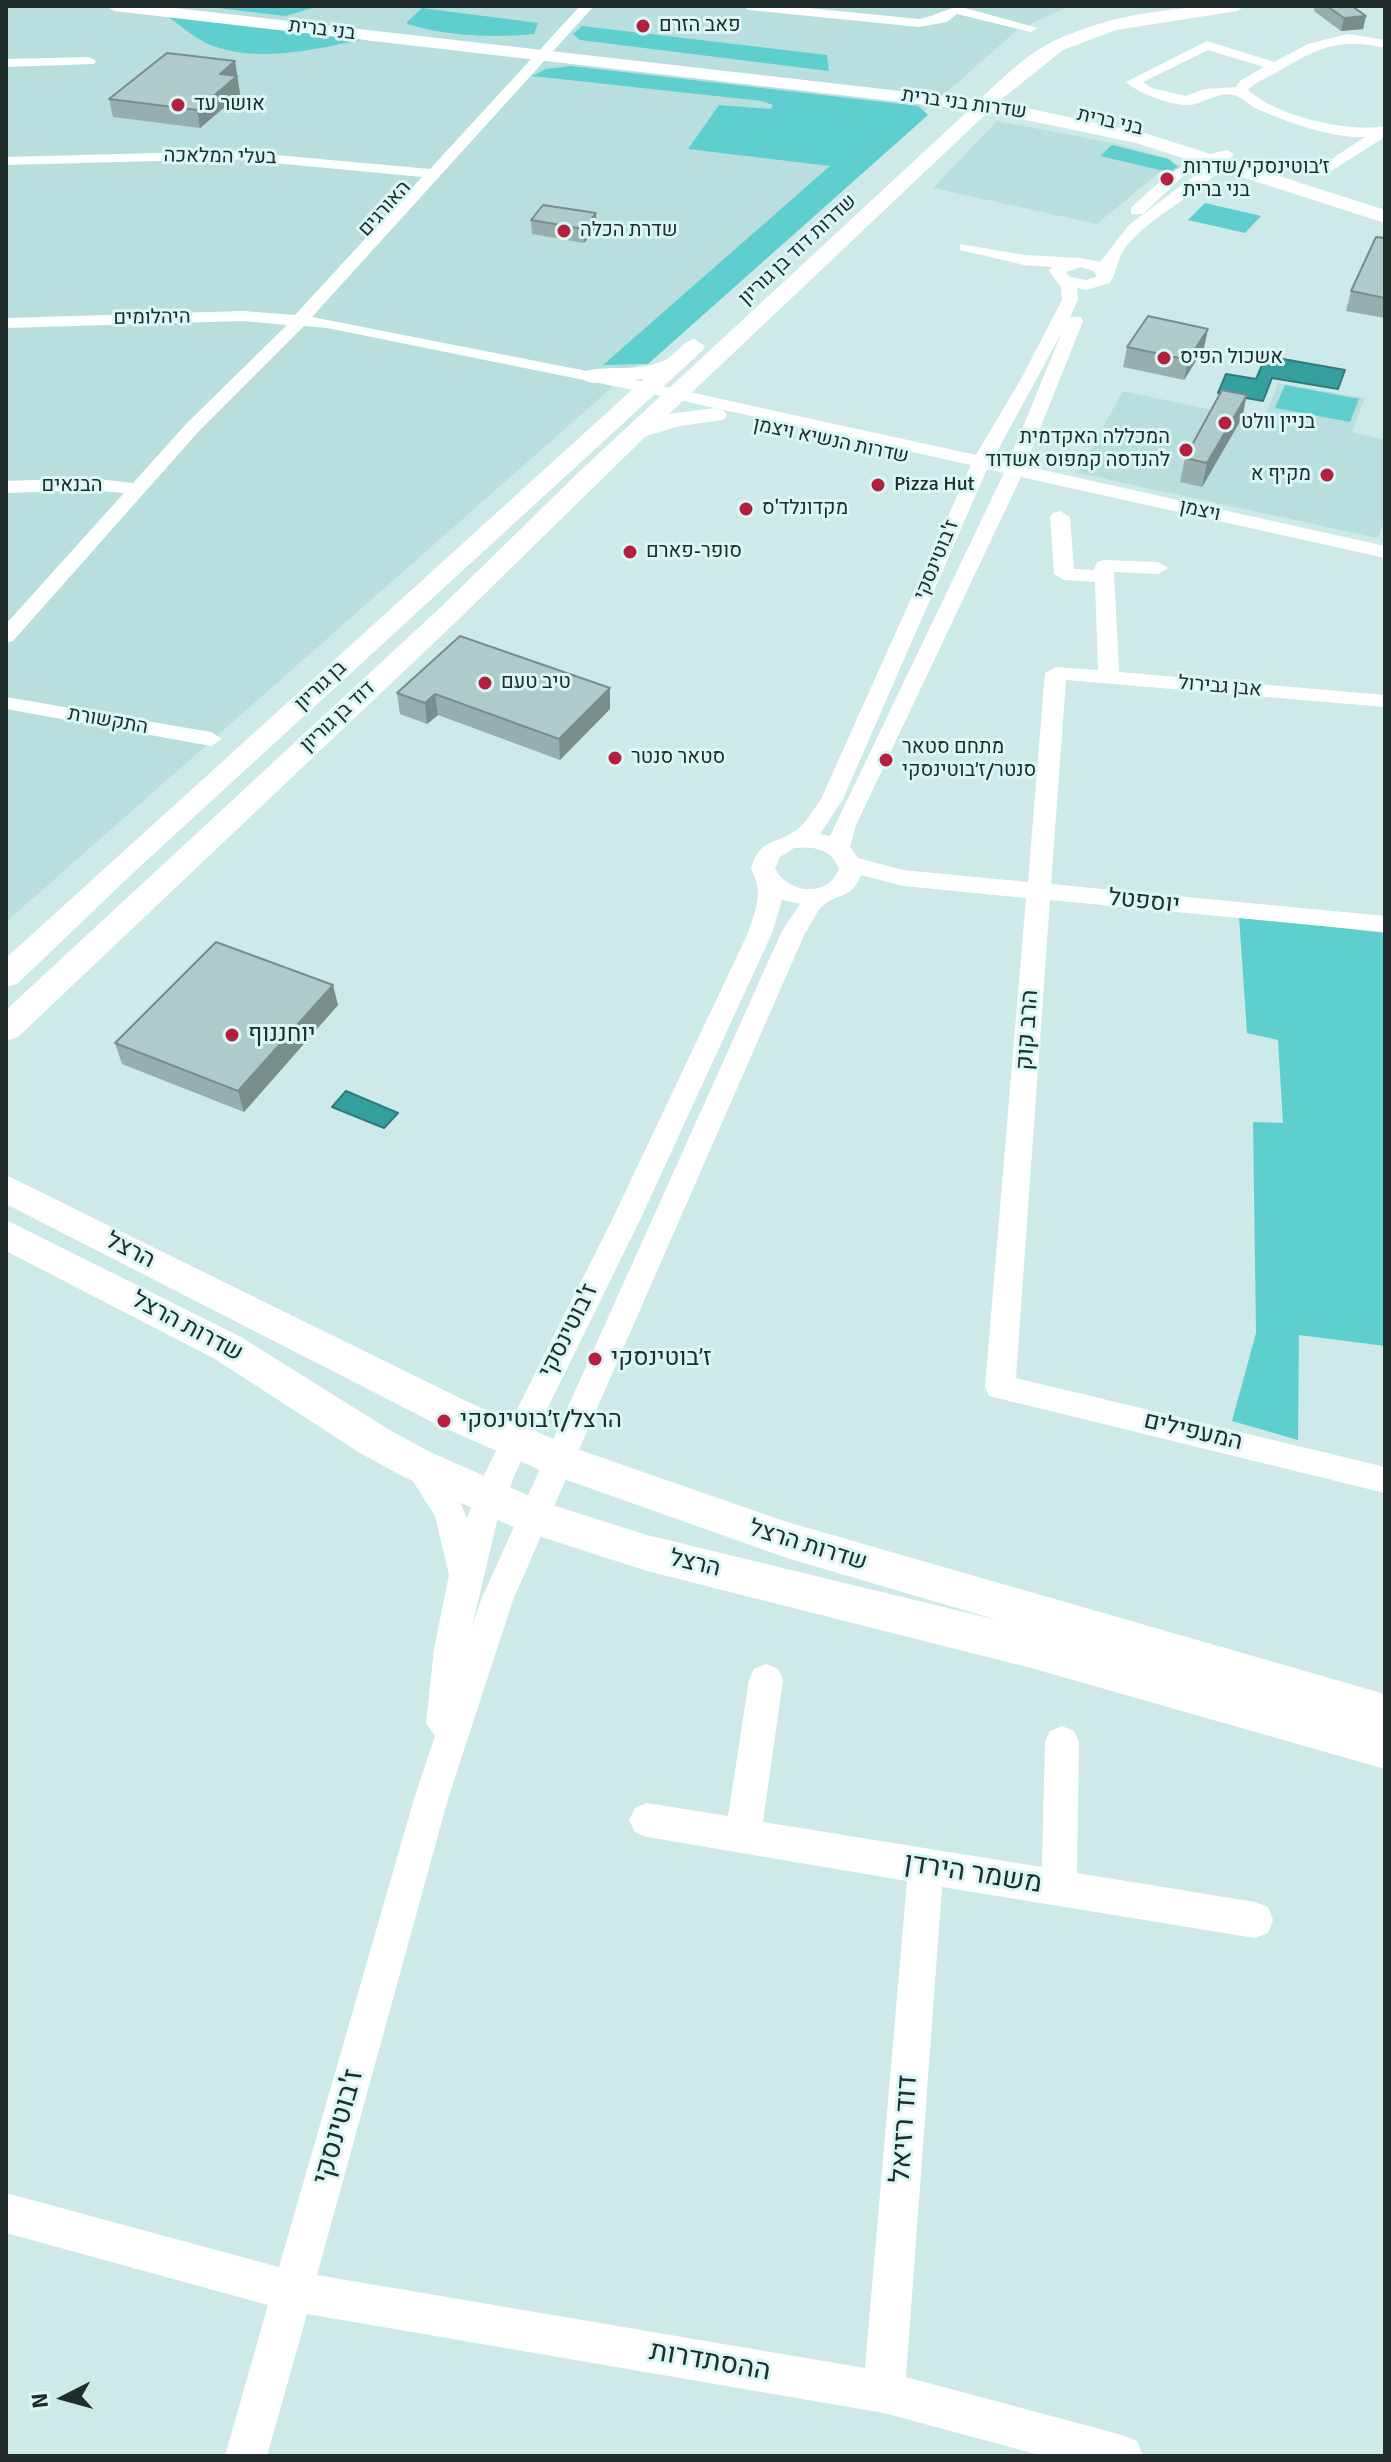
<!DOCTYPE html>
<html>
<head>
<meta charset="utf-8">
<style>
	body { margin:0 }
	#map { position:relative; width:1391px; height:2462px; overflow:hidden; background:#cdeae9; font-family:Signika,sans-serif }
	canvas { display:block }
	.frame { position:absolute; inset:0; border:8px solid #212c2c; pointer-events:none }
	.north { position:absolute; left:24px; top:2358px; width:80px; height:80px; -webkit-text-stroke:6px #daf7f6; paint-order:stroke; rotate:264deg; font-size:22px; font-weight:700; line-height:32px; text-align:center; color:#212c2c }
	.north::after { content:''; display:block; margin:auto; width:28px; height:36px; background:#212c2c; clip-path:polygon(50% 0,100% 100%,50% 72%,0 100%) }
</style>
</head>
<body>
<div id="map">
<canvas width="1391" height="2462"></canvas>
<div class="frame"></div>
<div class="north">N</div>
</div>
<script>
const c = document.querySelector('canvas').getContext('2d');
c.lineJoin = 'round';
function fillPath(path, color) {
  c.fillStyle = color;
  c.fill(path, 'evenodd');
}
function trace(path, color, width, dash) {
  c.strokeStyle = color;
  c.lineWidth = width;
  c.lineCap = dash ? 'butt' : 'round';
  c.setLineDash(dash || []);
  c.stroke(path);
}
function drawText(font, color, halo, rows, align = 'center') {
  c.font = font + ' Signika,Heebo,sans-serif';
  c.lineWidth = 6;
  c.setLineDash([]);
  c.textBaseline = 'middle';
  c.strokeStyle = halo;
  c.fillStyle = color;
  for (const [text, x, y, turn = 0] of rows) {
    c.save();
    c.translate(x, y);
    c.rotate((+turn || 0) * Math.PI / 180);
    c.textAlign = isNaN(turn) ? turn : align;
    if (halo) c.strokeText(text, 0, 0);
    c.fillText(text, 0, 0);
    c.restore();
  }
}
const built = new Path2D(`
	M6,6H1079L1065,8L1017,30L6,922Z
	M997,121L1117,144L1170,159L1181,167L1171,173L1160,172L1097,224L933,188Z
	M1278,383L1365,398L1352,432L1385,440V519L1378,538L1078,473L1123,391L1292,427L1293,423L1265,417Z`);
const green = new Path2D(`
	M200,6H318L286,16Z
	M422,8L538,23L534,34C498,38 439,36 406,23Z
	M161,12L365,39C315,49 263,63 213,46C195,40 177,22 161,12Z
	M582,26L827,55L829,71L580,40L573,34Z
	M571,66L918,106L928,115L648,364L603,365L830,166L688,149L719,105L771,109L773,105L762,101L532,76L546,69Z
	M1112,145L1168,159L1178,167L1169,172L1100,156Z
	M1205,203L1261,216L1245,233L1188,220Z
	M1285,385L1359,399L1350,422L1275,408Z
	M1239,916L1385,933V1346L1299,1335L1298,1440L1232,1421L1256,1333L1253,1122L1283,1123L1278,1040L1247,1033Z`);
const water = new Path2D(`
	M1266,356L1345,370L1338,389L1272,378L1263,401L1218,393L1226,374L1256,379Z
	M346,1091L398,1113L384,1128L332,1107Z`);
const minor = new Path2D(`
	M580,6H594L312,317L648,383L976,455L1021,379L1062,300L1061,287L1049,271L1052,267L1024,265L960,250V244L1024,255L1081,258L1100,262L1129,225L1211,163L1182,177L1143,214H1131V208C1161,179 1186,158 1227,150L1234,154C1206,192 1159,209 1128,244C1117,257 1118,270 1110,283L1086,290L1077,288L1078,300L1070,317H1081L1083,321L1025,466L1385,546V558L1021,477L856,825L850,847L858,858L903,870L1028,882L1045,673L1056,667L1098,670L1095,582L1064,580L1054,574L1050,517L1053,513L1060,511L1070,517L1074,569L1094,570L1097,562L1104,560L1158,562L1168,568L1158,574L1114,572L1119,672L1385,695V707L1066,680L1051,884L1385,916V932L1050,900L1016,1378L1385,1467V1493L989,1396L985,1387L1026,898L903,886L861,875C851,899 841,892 825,904C817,909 811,925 805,933L513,1600L448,1799L317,2275L865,2368L907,1881L647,1837L635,1832L629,1820L635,1808L647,1803L728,1816L749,1680L754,1669L766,1664L778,1669L783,1680L763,1822L1042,1867L1045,1742L1050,1731L1062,1726L1074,1731L1079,1742L1077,1873L1255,1902L1268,1907L1273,1920L1268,1933L1255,1938L942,1887L906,2377L1122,2435L1137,2441L1143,2456H1043L884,2413L307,2314L267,2456H225L268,2305L6,2233V2193L279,2267L414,1799L435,1736L426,1723L434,1649L449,1575L435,1516L402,1464L406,1455C437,1444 456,1494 467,1518L485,1473L612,1220L748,933C756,909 764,892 751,869C759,840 772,845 792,833C805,825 812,812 821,799L971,465L648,393L327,328L304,326L199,431L13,641L6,643V624L124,493L90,490L6,493V481L90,478L133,483L187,423L287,325L243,321L6,328V318L243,311L295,315L422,177L232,159L6,165V157L232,151L430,169ZM1081,267L1094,271L1097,277L1086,280L1070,277L1066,272ZM1062,332L1008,463L993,459ZM987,469L1004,473L830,836L820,834L843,799ZM794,848C814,846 832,849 839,869C828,898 789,894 775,869L780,857ZM782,900L800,904L782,931L481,1600L472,1627L497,1521L515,1474L640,1220L772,933Z
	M742,6H788L919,19C937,16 949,6 967,6L965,8L1038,28L1031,32L957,14L947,22L919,27L749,10Z
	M1348,34L1385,40V48C1340,37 1317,48 1279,71C1269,77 1256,81 1248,90C1277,116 1347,133 1385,126V137L1323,176L1315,171L1318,168L1365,137C1329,138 1290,123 1257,109C1250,106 1243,98 1237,96C1220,89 1204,104 1189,105C1172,106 1137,93 1126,82L1207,41L1274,62L1308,44ZM1208,50L1264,67L1240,81L1236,87L1205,89L1186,96L1152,88L1143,82Z
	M89,57L96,61L94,64L6,67V59Z
	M6,697L211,732L222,739L211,746L6,709Z`);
const major = new Path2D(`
	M106,6H158L979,100C1001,80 1025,55 1052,42C1111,13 1181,6 1245,6L1237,11L1116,30L1063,50L998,102L1148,134L1385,210V223L1136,143L988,112L669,414L715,408L723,410L727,415L723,420L680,426L646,436L460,618L18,1037L6,1041V1010L442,606L582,469L969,110L114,11Z
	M694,339L705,346L702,351L134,872L17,984L6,987V958L644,379L593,383L585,381L582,376L585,371C610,365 638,372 663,361C675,356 680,343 694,339Z
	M6,1175L468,1402L574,1448L787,1522L1385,1694V1769L1031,1668L647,1571L520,1530L402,1476L360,1453L215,1359L6,1251V1220L241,1337L388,1429L430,1452L543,1502L647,1535L1001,1621L787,1558L547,1473L440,1426L6,1204Z`);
const wall = new Path2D(`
	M1315,6H1352L1366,16L1363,29L1341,31L1314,11Z
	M235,61L240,94L200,128L113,117L109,99Z
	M531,220L597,227L584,243L532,234Z
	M1385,238V318L1346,311L1351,291Z
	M1127,347L1204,348L1184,380L1123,367Z
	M1242,418L1202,487L1180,482L1185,458Z
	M460,636L610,709L560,760L438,715L427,724L400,714L397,693Z
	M338,1005L244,1112L122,1064L115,1043Z`);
const shadedWall = new Path2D(`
	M1366,16L1363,29L1341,31L1344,18Z
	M235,61L240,94L200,128L197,110L220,74Z
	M596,213L597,227L584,243V229Z
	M1208,329L1204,348L1184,380L1188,360Z
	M1247,395L1242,418L1202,487L1207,463Z
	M610,688V709L560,760L559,739Z
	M435,694L438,715L427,724L425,703Z
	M333,985L338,1005L244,1112L238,1091Z`);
const building = new Path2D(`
	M1327,6H1352L1366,16L1344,18Z
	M167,53L235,61L220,74L237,76L197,110L109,99Z
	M543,205L596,213L584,229L531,220Z
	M1376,237L1385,238V298L1351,291Z
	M1148,316L1208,329L1188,360L1127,347Z
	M1222,390L1247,395L1207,463L1185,458Z
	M460,636L610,688L559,739L435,694L425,703L397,693Z
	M216,942L333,985L238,1091L115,1043Z`);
const markers = [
	[643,26,8,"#b32040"],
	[178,105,8,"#b32040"],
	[1167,179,8,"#b32040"],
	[564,231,8,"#b32040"],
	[1164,358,8,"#b32040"],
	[1225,423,8,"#b32040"],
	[1186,450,8,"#b32040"],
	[1327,475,8,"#b32040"],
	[878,485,8,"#b32040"],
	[746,509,8,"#b32040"],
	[630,552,8,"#b32040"],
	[485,683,8,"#b32040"],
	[615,758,8,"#b32040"],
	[886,760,8,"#b32040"],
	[232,1035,8,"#b32040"],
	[595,1359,8,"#b32040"],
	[444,1421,8,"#b32040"]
];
const farPoinames = [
	["פאב הזרם",659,26],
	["אושר עד",194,105],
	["ז׳בוטינסקי/שדרות",1183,168],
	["בני ברית",1183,191],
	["שדרת הכלה",580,231],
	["אשכול הפיס",1180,358],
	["בניין וולט",1241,423],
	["המכללה האקדמית",1170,438,"right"],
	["להנדסה קמפוס אשדוד",1170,461,"right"],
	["מקיף א",1311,475,"right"],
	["Pizza Hut",894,485],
	["מקדונלד'ס",762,509],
	["סופר-פארם",646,552],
	["טיב טעם",501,683],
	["מתחם סטאר",902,748],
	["סנטר/ז׳בוטינסקי",902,771],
	["סטאר סנטר",631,758]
];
const farStreetnames = [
	["בני ברית",322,30,7],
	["שדרות בני ברית",964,104,8],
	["בני ברית",1110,122,13],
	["בעלי המלאכה",220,157,1],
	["האורגים",385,209,-48],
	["שדרות דוד בן גוריון",798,250,-43],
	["היהלומים",152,318,-1],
	["שדרות הנשיא ויצמן",831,441,12],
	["הבנאים",72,486],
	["ויצמן",1200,511,12],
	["ז'בוטינסקי",937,560,-67],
	["בן גוריון",321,686,-43],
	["אבן גבירול",1220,687,5],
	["דוד בן גוריון",338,717,-43],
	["התקשורת",108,721,10]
];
const streetNames = [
	["יוספטל",1144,902,6],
	["הרב קוק",1028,1030,-86],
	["הרצל",130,1251,27],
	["שדרות הרצל",187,1327,28],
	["ז'בוטינסקי",569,1331,-63],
	["המעפילים",1193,1432,13],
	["שדרות הרצל",808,1546,17],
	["הרצל",695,1564,13]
];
const poiNames = [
	["יוחננוף",248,1035],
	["ז׳בוטינסקי",611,1359],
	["הרצל/ז׳בוטינסקי",460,1421]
];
const nearStreetnames = [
	["משמר הירדן",973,1874,9],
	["ז'בוטינסקי",339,2127,-74],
	["דוד רזיאל",905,2129,-86],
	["ההסתדרות",710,2362,10]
];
fillPath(built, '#b8dede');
fillPath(green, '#5fcecf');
fillPath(water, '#359f9f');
trace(water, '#2f7c7c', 2);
fillPath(minor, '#fff');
fillPath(major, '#fff');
fillPath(wall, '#96aeae');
fillPath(shadedWall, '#7a8d8d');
fillPath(building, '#aecaca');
trace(building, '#7a8d8d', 2);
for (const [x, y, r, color] of markers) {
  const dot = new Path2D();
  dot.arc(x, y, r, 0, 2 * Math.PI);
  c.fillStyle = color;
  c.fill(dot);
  trace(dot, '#daf7f6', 3);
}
drawText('20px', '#212c2c', '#daf7f6', farPoinames, 'left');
drawText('20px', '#212c2c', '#daf7f6', farStreetnames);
drawText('24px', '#212c2c', '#daf7f6', streetNames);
drawText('24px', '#212c2c', '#daf7f6', poiNames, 'left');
drawText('28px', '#212c2c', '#daf7f6', nearStreetnames);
</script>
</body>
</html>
